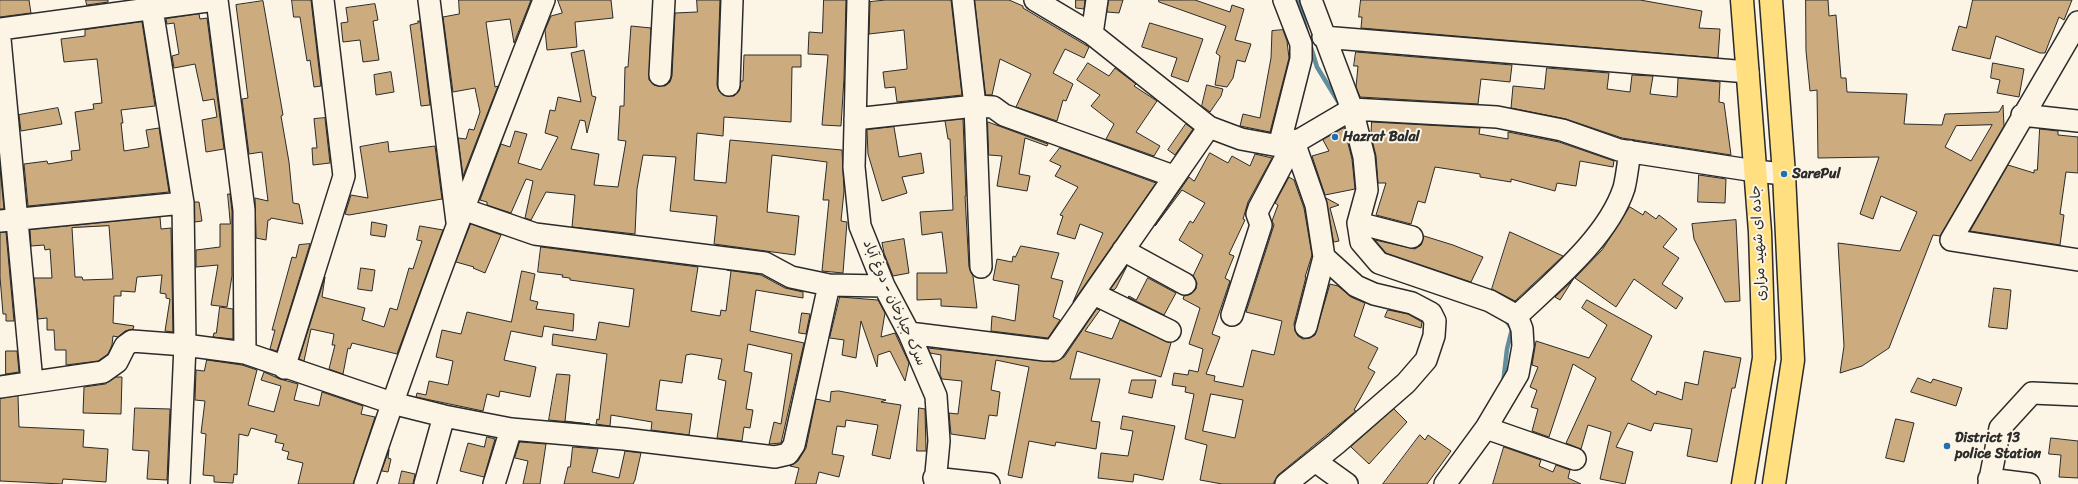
<!DOCTYPE html>
<html>
<head>
<meta charset="utf-8">
<style>
	body { margin:0 }
	canvas { display:block; background:#fcf5e5 }
</style>
</head>
<body>
<canvas width="2078" height="484"></canvas>
<script>
const c = document.querySelector('canvas').getContext('2d');
c.lineJoin = 'round';
function trace(path, color, width, dash) {
  c.strokeStyle = color;
  c.lineWidth = width;
  c.lineCap = dash ? 'butt' : 'round';
  c.setLineDash(dash || []);
  c.stroke(path);
}
function fillPath(path, color) {
  c.fillStyle = color;
  c.fill(path, 'evenodd');
}
function drawText(font, color, halo, rows, align = 'center') {
  c.font = font + ' Sriracha,"Playpen Sans Arabic",sans-serif';
  c.lineWidth = 4;
  c.setLineDash([]);
  c.textBaseline = 'middle';
  c.strokeStyle = halo;
  c.fillStyle = color;
  for (const [text, x, y, turn = 0] of rows) {
    c.save();
    c.translate(x, y);
    c.rotate((+turn || 0) * Math.PI / 180);
    c.textAlign = isNaN(turn) ? turn : align;
    if (halo) c.strokeText(text, 0, 0);
    c.fillText(text, 0, 0);
    c.restore();
  }
}
const stream = new Path2D(`
	M1298,0L1306,29
	M1310,44L1317,67L1339,103
	M1503,384L1507,349L1512,329L1505,319`);
const building = new Path2D(`
	M0,0H29L31,13L0,17Z
	M86,0H108V2L87,5Z
	M292,0H311L321,86L314,87L310,60L307,61L300,17H294Z
	M459,0H531L514,43L510,19L486,22L495,87L498,86L463,176L458,138L466,139L469,129L474,130L480,112L475,88L453,92L443,17L459,14Z
	M558,0H611L613,18L575,22L577,47L547,50L545,30L551,16L562,13Z
	M697,0H720L717,85L719,91L723,95L734,96L739,91L741,81H743L744,55H801V67H792L791,122L724,117L723,136L697,133L694,180L726,183L730,140L842,150L844,191L841,221L847,222L843,273L822,271L829,200H823L827,162L772,155L767,212L799,216L795,255L714,244L717,216L670,211L676,157L643,155L637,189L635,234L572,227L575,195L546,192L531,220L525,218L533,181L526,179L511,213L487,205V202L480,200L501,144L510,147L515,131L527,134L518,163L541,170L558,137L545,133L550,110L555,111L558,97L581,102L571,53L584,50L592,96L596,97L587,133L585,121L580,120L571,149L599,154L594,185L618,187L626,141L618,140L620,106H624L625,67H628L631,26L651,28L649,80L654,85L665,86L670,82L672,76L675,13L697,12Z
	M824,0H846L844,78L841,126L822,125L828,55L808,54L809,32L822,33Z
	M886,0H951L962,95L897,102L895,87L885,88L883,72L907,69V67L904,30L869,34L870,2Z
	M975,0H1009L1023,6V8L1089,47L1084,58L1065,49L1053,73L1073,84L1066,101L1063,100L1057,121L1016,107L1031,74L1000,59L992,95H986Z
	M1076,0H1085L1084,9L1076,8Z
	M1109,0H1123L1119,13L1107,12Z
	M1159,0H1195L1230,12L1232,5L1244,9L1235,40L1251,44L1245,62L1237,60L1233,78L1227,87L1215,85L1220,56L1216,53L1226,26L1159,2Z
	M1361,0H1640L1702,11L1699,28L1720,29L1718,58L1361,28L1362,17H1359Z
	M1806,0H1828L1829,16L1836,15L1841,78H1846L1847,92L1907,94L1904,124L1942,125L1945,114L1999,112L2003,105L2004,126L1940,236L1933,235L1889,348L1862,366L1840,373L1844,346L1838,243L1900,251L1917,212L1881,196L1873,219L1860,214L1879,157L1818,158L1817,90L1810,91L1806,51ZM1992,125L1971,161L1945,147L1956,126Z
	M1973,0H2072L2064,20L2059,17L2045,53H2040L1996,36L1990,59L1952,50L1959,26L1966,28Z
	M263,1L283,115L281,116L289,162L293,203L299,204L303,224L271,218L270,220H268L266,240L256,238L255,198L268,201L262,152L249,154L242,99L248,98L236,5Z
	M375,4L378,20L373,21L379,60L363,62L360,40L343,42L341,23L348,22L346,8Z
	M199,14L200,19L207,18L224,149L206,152L202,120L217,117L214,99L203,101L195,64L174,68L172,56L179,54L174,23L167,24L166,19Z
	M418,21H420L430,105L421,106L410,25L418,23Z
	M142,22L155,106L121,110L123,123H121L124,151L149,147L146,130L159,128L169,192L28,206L24,164L47,161L48,164L72,160L71,151L80,150L75,112L94,109L93,104L102,103L97,59L64,62L61,39L85,36V30Z
	M1150,23L1203,39L1188,82L1171,76L1177,58L1142,47Z
	M1283,30L1287,41L1289,58L1270,132L1240,126L1243,114L1260,118L1271,58L1272,31Z
	M1356,52L1512,65L1510,82L1481,79L1478,104L1360,97L1356,87L1358,66H1354Z
	M1088,63L1109,76L1115,68L1136,84L1134,86L1157,101L1136,132L1160,146L1154,156L1106,139L1114,124L1091,106L1100,95L1077,80Z
	M1993,63L2024,69L2019,97L1997,93L2000,80L1991,78Z
	M1547,68L1609,73L1607,89L1630,92L1632,75L1653,76L1650,94L1677,97L1678,78L1720,82L1719,102L1724,103L1731,155L1622,138L1566,119L1511,108L1513,86L1544,89Z
	M391,72L394,92L376,95L374,75Z
	M1207,85L1223,89L1221,96L1210,112L1202,106Z
	M58,108L62,124L21,131L19,115Z
	M325,118L330,163L313,165L312,148H317L314,119Z
	M963,119L966,196H965L969,267L973,276L977,308L941,306V299L917,300V273H947L942,232L922,235L920,212L953,210L950,139H948L945,121Z
	M988,122L1048,144L1047,146L1025,138L1019,174L1030,176L1027,191L997,186L1002,156L989,155Z
	M1372,122L1480,128L1479,134L1508,139V132L1559,142L1614,161L1613,167L1580,161L1576,186L1557,183L1555,191L1511,179V182L1480,177V174L1435,167L1425,203L1418,201L1411,224L1376,215L1386,183H1378L1376,156L1371,136Z
	M1186,124L1193,129L1175,155L1168,150Z
	M894,127L899,157L921,153L924,173L902,177L907,193L882,201L868,154L867,130Z
	M1344,128L1352,159L1355,189L1325,195L1312,156L1329,151L1323,140Z
	M2040,129L2058,131V135L2078,137V173L2066,172L2060,214L2064,215L2060,245L1970,231L2008,165L2034,173V170H2037Z
	M388,142L389,152L435,146L442,199L349,215L345,214L351,195L368,198L360,147Z
	M1060,148L1156,183L1073,302L1103,233L1080,224L1075,239L1057,234L1063,216L1060,215L1078,187L1055,176L1061,166L1050,161Z
	M1210,153L1228,163L1232,156L1250,166L1255,154L1272,158L1248,202L1243,219L1245,220L1229,254L1234,256L1225,278L1230,281L1212,334L1220,337L1206,374L1215,376L1214,381L1243,387L1252,350L1274,355L1282,321L1246,312L1274,225L1272,221L1278,205L1275,203L1289,177L1294,180L1304,208L1312,255L1305,277H1306L1294,324L1295,331L1298,336L1303,339L1310,338L1315,335L1330,284L1338,286L1351,297L1365,303L1354,336L1378,348L1368,368L1375,372L1354,410L1356,411L1278,475L1273,484H1222L1200,480L1207,445L1185,439L1194,394L1185,392L1186,387L1172,385L1174,373L1188,375L1189,370L1198,372L1203,349L1189,344L1200,308L1183,299L1184,296L1191,294L1196,289L1197,283L1193,276L1203,255L1179,240L1190,221L1193,223L1205,203L1182,190L1155,226L1189,177L1194,181ZM1211,394L1243,400L1235,438L1203,431Z
	M0,168L4,209H0Z
	M1699,175L1726,179L1725,203L1698,202Z
	M228,194H230L232,211V276L227,307L211,305L218,265L196,267V250L220,247V224H230Z
	M1326,198L1339,205L1330,208L1339,241L1334,242Z
	M195,202H199L202,221L195,222Z
	M1630,207L1643,215L1645,211L1656,219L1659,215L1677,229L1663,247L1679,258L1662,284L1683,298L1676,309L1634,279L1616,307L1575,278L1602,250Z
	M160,217L161,229L171,228L173,332L165,331L170,299L166,298V294L160,293L162,275L137,277L135,292L121,291V296H114L113,323L134,326L133,329L125,331L118,337L113,336L112,345L108,354L98,361L66,365V350H55L54,330H47V318L38,319L34,278H52L50,249L45,250L44,245L31,246L30,230ZM109,226L113,279L83,280L82,277H75L72,228Z
	M1736,220L1740,301L1725,302L1694,239L1692,224Z
	M372,222L387,225L385,237L371,235Z
	M471,224L501,235L485,273L473,268L474,267L456,262Z
	M420,226L443,230L397,354L352,343L350,349L348,348L343,374L329,369L335,345H332L334,334L311,329L304,361L299,359L325,277L322,297L365,308L362,320L384,327L390,308L397,310L409,268L413,269L422,241L417,240Z
	M6,232L14,321H6V314H3L0,277V233Z
	M1510,232L1563,256L1515,301L1492,289Z
	M1424,236L1453,245L1483,257L1471,282L1386,253L1375,240L1415,249L1421,245Z
	M904,239L909,273L893,276L884,253L882,243Z
	M310,244L277,351L270,349L275,330H272L292,257L296,258L299,245Z
	M1021,246L1059,253L1051,278L1063,281L1053,317L1060,320L1048,338L991,331L992,316L1015,321L1019,285L993,280L997,259L1012,262L1013,256L1015,257Z
	M541,247L698,267L691,311L720,316L721,310L726,311L731,271L727,270L761,275L785,288L803,292V298L756,290L750,331L804,343L781,443L769,444L774,422L781,424L792,354L748,344L744,371L752,373L746,409L753,410L750,428L744,427L742,441L717,438L726,381L718,379L722,359L691,354L686,355L682,383L660,380L656,410L692,414L689,435L651,430L652,422L611,415L610,426L596,424L597,419L599,420L607,354L552,345L553,334L596,340L599,322L629,327L634,289L570,280V278L562,277L563,275L538,272Z
	M1127,266L1116,288L1114,290L1111,289Z
	M361,268L375,270L372,291L358,289Z
	M522,271L535,274L530,300L538,302L536,309L574,314L573,331L544,326L542,337L511,331L504,360L536,367L530,397L500,391L499,397L487,394L483,411L416,397L417,393L426,395L429,381L448,385L453,361L436,357L442,330L461,334L467,312L511,322Z
	M1148,278L1176,293L1164,315L1128,297L1129,296L1136,300Z
	M1574,278L1560,300L1555,297L1571,282Z
	M1994,288L2011,290L2007,329L1989,327Z
	M840,297L878,300L885,313L881,337L895,333L909,363L905,381L890,351L878,355L877,367L861,321L856,358L842,355L844,340L830,338Z
	M1587,300L1652,336L1631,380L1656,395L1657,391L1682,400L1685,382L1698,385L1704,351L1741,358L1735,388H1732L1717,462L1687,456L1692,429L1654,423L1651,431L1628,423L1616,447L1633,452L1625,484L1600,479L1611,432L1588,425L1581,449L1566,443L1596,378L1573,364L1549,437L1532,431L1538,409L1531,407L1537,390L1530,387L1538,367L1532,365L1536,341L1589,358L1607,325L1582,308Z
	M220,307L233,309V339L213,337L214,333H216Z
	M1097,309L1100,310L1085,331L1112,339L1120,320L1171,343L1161,377L1077,351L1070,379H1100L1091,421L1100,422L1096,449L1056,442L1055,446L1029,441L1022,478L1008,475L1029,367L996,360L991,390L1000,392L997,416L989,415L985,439L951,434L949,413L958,414L962,381L942,379L940,375L941,355L930,353L928,348L1054,362L1064,357Z
	M1388,310L1408,314L1422,322L1421,328L1385,317Z
	M802,313L810,314L806,334L799,333Z
	M6,351H17L19,372L6,374Z
	M207,360L242,365L257,370L248,405L274,412L281,386L261,380L264,372L280,379L298,384L294,400L319,406L322,392L363,406L361,414L375,417L353,484H298L303,463L287,459L289,452L282,450L284,444L275,442L277,435L251,428L248,436L239,434L237,475L234,474L233,483L214,482V476L203,475L206,434L201,433L205,401L195,400L196,370L204,371Z
	M557,374L570,375L565,421L590,424L549,420Z
	M116,377H122L121,414L83,413L84,387L105,384Z
	M1918,378L1931,383L1933,379L1962,388L1956,406L1911,392Z
	M1132,380H1156L1152,398L1129,393Z
	M839,391L886,400L881,402L901,405L890,459L872,455L878,425L846,420L845,427L837,426L832,454L844,456L839,477L819,472L816,484H795L799,468L790,466L798,461L806,448L816,399L830,402L831,392Z
	M18,396L19,427L84,430L83,447L108,449L106,482L63,479L62,484L0,481V399Z
	M135,408L170,409L167,480L147,479L149,451L133,450Z
	M919,408L925,409L926,451H917Z
	M1394,409L1407,422L1369,464L1351,447Z
	M1123,416L1175,426L1163,480L1134,474L1133,482L1098,478L1101,453L1128,456L1133,431L1121,429Z
	M1896,419L1914,423L1904,462L1886,458Z
	M1420,435L1425,440L1428,435L1451,451L1427,484H1383Z
	M487,437L495,439L484,477L460,471L468,443L484,447Z
	M2051,438L2078,441V478L2059,477L2061,455L2049,454Z
	M520,442L546,444L540,484H523L528,461L515,458Z
	M573,447L598,449L592,472L619,478L625,451L641,453L635,480L633,484H564L568,467H570Z
	M1504,447L1541,460L1539,466L1553,472L1556,465L1570,470L1568,478L1581,484H1493Z
	M389,450L388,458L391,459L388,472L382,471Z
	M402,471L415,474L413,484H399Z`);
const minor = new Path2D(`
	M217,0L244,210L245,353
	M429,0L457,222
	M858,0L854,167L860,226L884,286L909,333L936,396L939,441L935,484
	M963,0L975,106L981,267
	M1035,0L1092,34L1209,127L1241,139L1279,146L1301,139L1352,109L1497,117L1562,130L1619,150L1755,171L1784,174
	M1311,0L1352,109L1364,157L1367,190L1358,223L1361,242L1379,263L1490,301L1517,316L1522,329L1523,346L1518,374L1486,428L1445,484
	M152,9L183,203L185,345L179,484
	M2078,22L1951,240L2078,260
	M0,29L215,0
	M1092,34L1097,0
	M1323,37L1748,72
	M0,39L32,382
	M660,75L664,0
	M729,85L732,0
	M2022,115L2078,121
	M855,119L975,106L993,107L1004,115L1173,176
	M1279,146L1301,59V44L1284,0
	M463,209L535,234L765,263L791,277L829,285L884,286
	M0,221L183,203
	M1358,223L1412,237
	M1123,250L1185,284
	M1094,294L1170,331
	M1232,315L1261,225L1257,214L1259,208L1294,142
	M1517,316C1554,281 1608,237 1624,188C1627,176 1628,163 1630,151
	M1306,327L1324,257
	M909,333L1045,350H1054L1209,127
	M284,368L344,176L323,0
	M0,387L103,372L117,362L125,346L132,341L185,345L245,353L392,403L444,416L511,429L624,439L775,457L788,454L794,445L829,285
	M1486,428L1575,459
	M1315,461L1347,484
	M934,478L989,484
	M1989,479L2029,484
	M365,484C419,321 482,160 544,0
	M425,484L444,416
	M494,484L511,429
	M1286,484L1336,444L1406,383L1426,360L1434,336L1435,321L1431,313L1412,303L1374,294L1356,286L1324,257L1316,205L1294,142
	M1989,484L2000,428L2032,393L2078,395`);
const major = new Path2D(`
	M1742,0L1760,232L1764,358L1743,484
	M1771,0L1784,174L1793,360L1774,484`);
const markers = [
	[1335,137,4,"#1f6fb2"],
	[1784,174,4,"#1f6fb2"],
	[1947,446,4,"#1f6fb2"]
];
const poiNames = [
	["Hazrat Balal",1343,137],
	["SarePul",1792,174],
	["District 13",1955,438],
	["police Station",1955,454]
];
const streetNames = [
	["جاده ای شهید مزاری",1759,243,-93],
	["سرک جبارخان - دوغ آباد",894,303,66]
];
trace(stream, '#628d9c', 4.5);
fillPath(building, '#ccab7f');
trace(building, '#2b2b2b', 1);
trace(minor, '#2b2b2b', 24);
trace(major, '#2b2b2b', 25);
trace(minor, '#fcf5e5', 21);
trace(major, '#ffdf80', 22);
for (const [x, y, r, color] of markers) {
  const dot = new Path2D();
  dot.arc(x, y, r, 0, 2 * Math.PI);
  c.fillStyle = color;
  c.fill(dot);
  trace(dot, '#fcf5e5', 1.5);
}
drawText('bold 14px', '#2b2b2b', '#fcf5e5', poiNames, 'left');
drawText('14px', '#2b2b2b', '#fcf5e5', streetNames);
</script>
</body>
</html>
